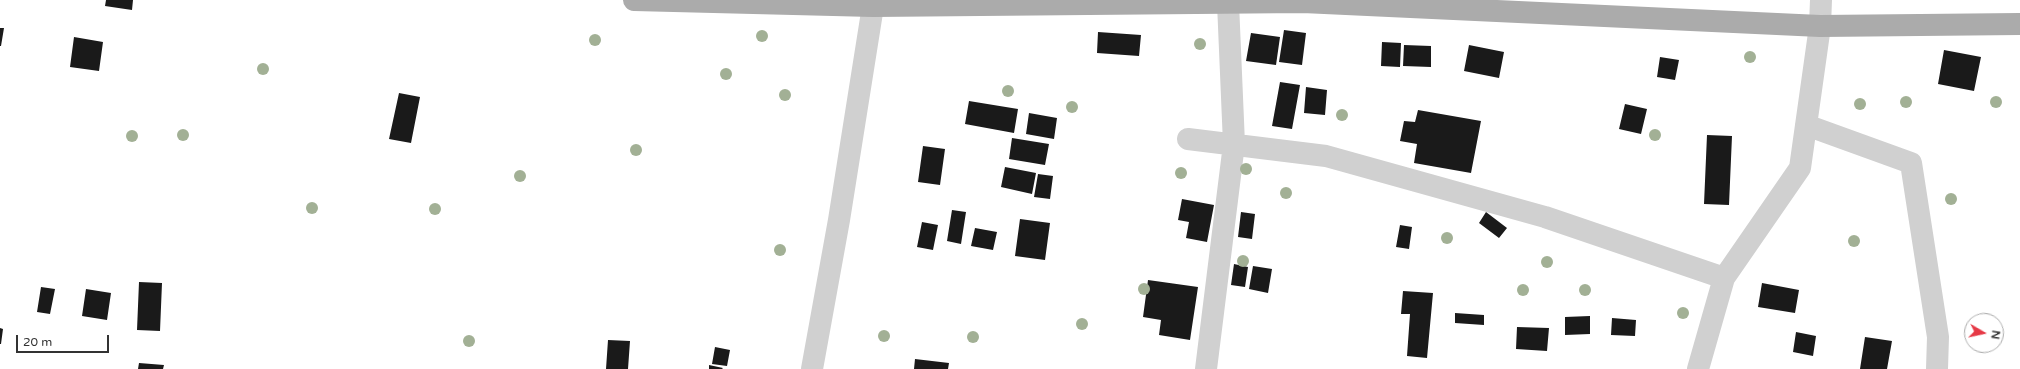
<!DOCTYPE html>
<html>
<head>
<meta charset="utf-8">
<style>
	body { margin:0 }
	#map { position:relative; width:2020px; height:369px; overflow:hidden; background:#fff; font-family:"Varela Round",sans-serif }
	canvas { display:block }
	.north { position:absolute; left:1964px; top:313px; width:40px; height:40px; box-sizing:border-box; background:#fff; border:1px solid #adadad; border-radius:50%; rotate:99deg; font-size:11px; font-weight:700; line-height:16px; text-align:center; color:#333 }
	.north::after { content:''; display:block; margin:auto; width:14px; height:18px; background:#e63946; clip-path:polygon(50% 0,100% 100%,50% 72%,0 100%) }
	.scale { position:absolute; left:16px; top:335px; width:93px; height:18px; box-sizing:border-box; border:2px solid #333; border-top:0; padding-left:5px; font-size:12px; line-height:14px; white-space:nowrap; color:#333; -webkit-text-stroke:3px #fff; paint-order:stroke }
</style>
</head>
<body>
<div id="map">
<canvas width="2020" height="369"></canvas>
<div class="north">N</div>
<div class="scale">20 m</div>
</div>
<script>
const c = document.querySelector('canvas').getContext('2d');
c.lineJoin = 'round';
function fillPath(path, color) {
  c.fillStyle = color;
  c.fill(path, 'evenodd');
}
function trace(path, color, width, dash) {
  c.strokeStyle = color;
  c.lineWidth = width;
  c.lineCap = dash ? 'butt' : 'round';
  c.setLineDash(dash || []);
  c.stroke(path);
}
const building = new Path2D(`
	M106,0H133L132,10L105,6Z
	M0,28H4L1,46H0Z
	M1284,30L1306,33L1302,65L1279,62Z
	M1098,32L1141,35L1139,56L1097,53Z
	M1251,33L1280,37L1276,65L1246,61Z
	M74,37L103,42L99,71L70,67Z
	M1382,42L1401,43L1400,67L1381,66Z
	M1404,45L1431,46V67L1403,66Z
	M1469,45L1504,52L1499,78L1464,71Z
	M1944,50L1981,57L1974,91L1938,84Z
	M1660,57L1679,60L1675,80L1657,77Z
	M1280,82L1300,85L1292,129L1272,126Z
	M1306,87L1327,90L1325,115L1304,113Z
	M399,93L420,97L411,143L389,139Z
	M969,101L1018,109L1014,133L965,124Z
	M1625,104L1647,109L1641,134L1619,129Z
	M1418,110L1481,121L1471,173L1414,163L1417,144L1400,141L1404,121L1415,122Z
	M1029,113L1057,118L1054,139L1026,134Z
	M1707,135L1732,136L1729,205L1704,204Z
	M1012,138L1049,144L1045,165L1009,159Z
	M923,146L945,149L940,185L918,182Z
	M1005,167L1036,173L1032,194L1001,187Z
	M1038,174L1053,176L1050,199L1034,197Z
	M1182,199L1214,205L1207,242L1186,238L1189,222L1178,220Z
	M952,210L966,212L961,244L947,241Z
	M1241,212L1255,214L1252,239L1238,237Z
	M1486,212L1507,228L1499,238L1479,223Z
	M1020,219L1050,223L1045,260L1015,256Z
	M922,222L938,225L933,250L917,247Z
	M1400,225L1412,227L1409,249L1396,247Z
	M975,228L997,232L993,250L971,246Z
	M1234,264L1248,267L1245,287L1231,285Z
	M1253,266L1272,269L1268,293L1249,289Z
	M1148,280L1198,287L1190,340L1159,335L1161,320L1143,317Z
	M139,282L162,283L160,331L137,330Z
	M1762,283L1799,290L1795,313L1758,307Z
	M41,287L55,289L50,314L37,312Z
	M86,289L111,293L107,320L82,316Z
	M1403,291L1433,293L1427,358L1407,356L1410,314H1401Z
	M1455,313L1484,315V325L1455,323Z
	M1590,316V334L1565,335V317Z
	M1612,318L1636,320L1635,336L1611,335Z
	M1517,327L1549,328L1547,351L1516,349Z
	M0,328L3,329L1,344H0Z
	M1796,332L1816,336L1813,356L1793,352Z
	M1865,337L1892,341L1887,369H1860Z
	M608,340L630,341L628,369H606Z
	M715,347L730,350L727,366L712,364Z
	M915,359L949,363L948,369H914Z
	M139,363L164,365L163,369H138Z
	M709,365L723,368L722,369H709Z`);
const minor = new Path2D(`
	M1806,125L1911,163L1938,337L1937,369
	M1188,139L1326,156L1545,217L1724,278
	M812,369L839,220L873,6
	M1206,369L1234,144L1228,3
	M1698,369L1724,278L1800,168L1820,26L1821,0`);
const major = new Path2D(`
	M634,0L873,6L1303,2L1820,26L2020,24`);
const trees = [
	[762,36],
	[595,40],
	[1200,44],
	[1750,57],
	[263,69],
	[726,74],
	[1008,91],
	[785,95],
	[1906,102],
	[1996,102],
	[1860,104],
	[1072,107],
	[1342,115],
	[183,135],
	[1655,135],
	[132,136],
	[636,150],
	[1246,169],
	[1181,173],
	[520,176],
	[1286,193],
	[1951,199],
	[312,208],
	[435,209],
	[1447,238],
	[1854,241],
	[780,250],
	[1243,261],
	[1547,262],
	[1144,289],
	[1523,290],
	[1585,290],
	[1683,313],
	[1082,324],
	[884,336],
	[973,337],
	[469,341]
];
fillPath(building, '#1a1a1a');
trace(minor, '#d0d0d0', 22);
trace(major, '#ababab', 22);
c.fillStyle = '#a2b095';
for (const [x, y] of trees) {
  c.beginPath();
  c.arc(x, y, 6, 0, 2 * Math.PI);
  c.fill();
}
</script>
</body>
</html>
